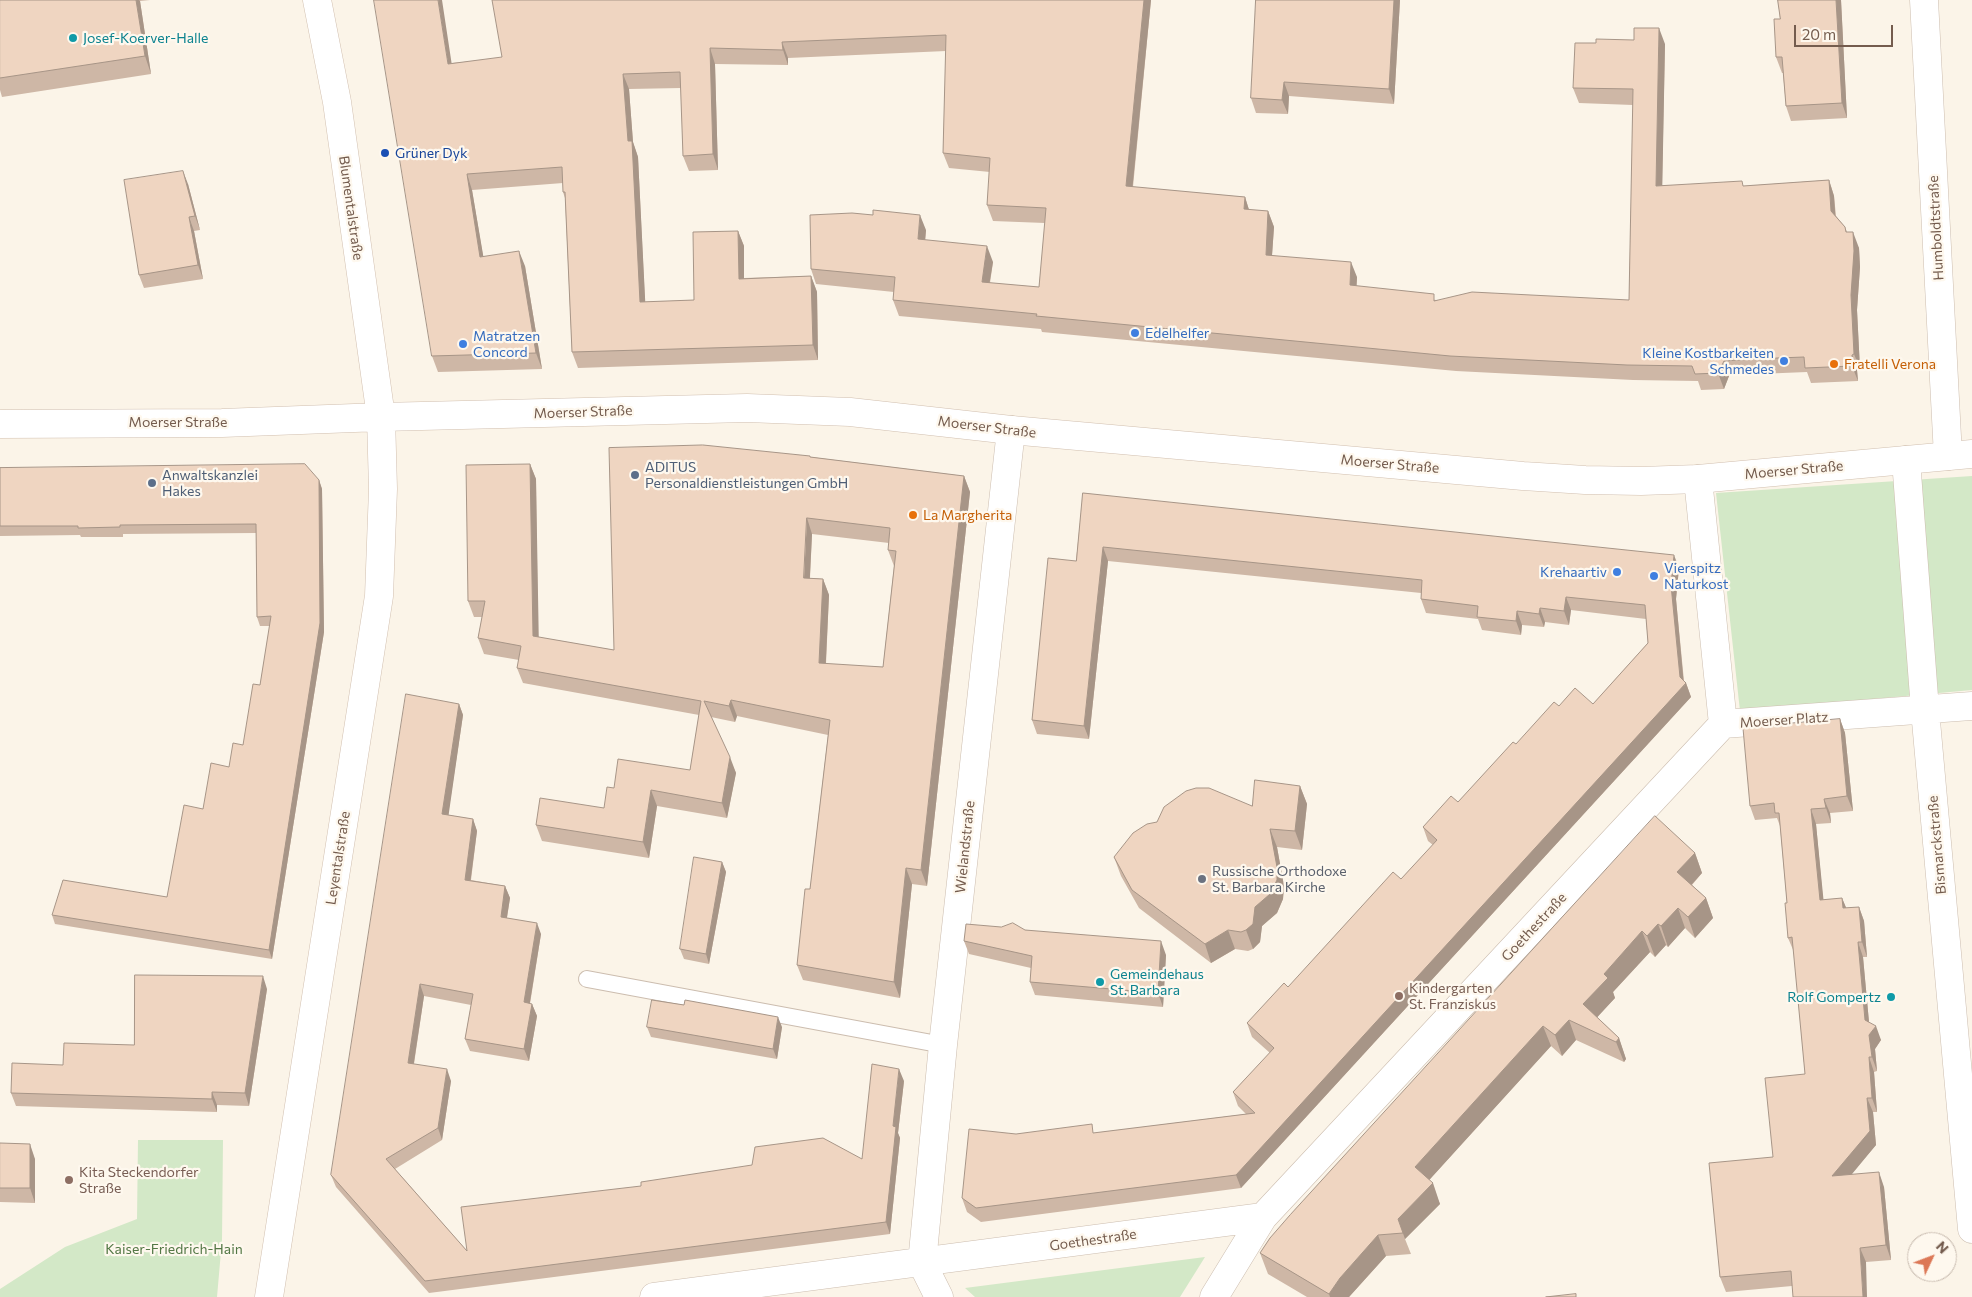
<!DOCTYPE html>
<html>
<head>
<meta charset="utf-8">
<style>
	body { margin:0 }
	#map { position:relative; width:1972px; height:1297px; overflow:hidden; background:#fbf4e8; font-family:Commissioner,sans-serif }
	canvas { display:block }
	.north { position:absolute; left:1907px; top:1232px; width:50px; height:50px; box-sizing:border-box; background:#fef8ee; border:1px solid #c7baae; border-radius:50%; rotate:47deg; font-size:14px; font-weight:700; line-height:20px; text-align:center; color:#745c4e }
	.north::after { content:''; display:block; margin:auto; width:18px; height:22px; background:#dc7856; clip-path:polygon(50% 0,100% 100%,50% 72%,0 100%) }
	.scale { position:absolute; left:1794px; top:25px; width:99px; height:22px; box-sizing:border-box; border:2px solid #745c4e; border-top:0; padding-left:6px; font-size:15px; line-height:18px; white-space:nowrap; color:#745c4e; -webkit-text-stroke:4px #fef8ee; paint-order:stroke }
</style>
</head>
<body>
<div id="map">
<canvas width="1972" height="1297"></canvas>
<div class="north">N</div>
<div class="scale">20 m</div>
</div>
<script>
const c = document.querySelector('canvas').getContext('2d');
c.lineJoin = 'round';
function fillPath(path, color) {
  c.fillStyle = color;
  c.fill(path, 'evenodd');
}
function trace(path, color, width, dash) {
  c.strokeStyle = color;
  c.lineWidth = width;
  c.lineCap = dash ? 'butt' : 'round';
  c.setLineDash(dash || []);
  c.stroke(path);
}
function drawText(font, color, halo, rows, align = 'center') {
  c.font = font + ' Commissioner,sans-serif';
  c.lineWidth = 4.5;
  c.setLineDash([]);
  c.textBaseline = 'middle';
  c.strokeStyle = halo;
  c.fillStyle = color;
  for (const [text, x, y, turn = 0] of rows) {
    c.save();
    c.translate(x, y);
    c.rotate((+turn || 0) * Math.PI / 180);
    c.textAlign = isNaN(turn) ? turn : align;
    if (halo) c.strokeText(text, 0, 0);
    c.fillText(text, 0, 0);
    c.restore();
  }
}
const green = new Path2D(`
	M1972,476V690L1740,711L1716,493Z
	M138,1140H223L222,1240L217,1297H0V1289L65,1247L137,1219Z
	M1205,1257L1180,1297H975L965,1288Z`);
const lane = new Path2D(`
	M587,979L943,1045`);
const street = new Path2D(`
	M1924,0L1948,456
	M1906,460L1925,710L1972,1229
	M1698,479L1723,724
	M1723,724L1972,706
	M654,1297L1263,1217
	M939,1297L922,1263L943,1045L1011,430
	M1214,1297L1263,1217L1723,724`);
const secondary = new Path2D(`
	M0,424L222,423L381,417L747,408L850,412L1011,430L1523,476L1585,480L1641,481L1698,479L1972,454
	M269,1297L379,596L383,489L381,417L337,102L317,0`);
const wall = new Path2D(`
	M0,0H150L140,1L151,74L2,97L0,90Z
	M1151,0L1133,187L1245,197L1249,210L1268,211L1274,227L1272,255L1357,277L1356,286L1436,300H1629L1633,105L1579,103L1573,88L1665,44L1662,185L1744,186L1829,180L1834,196L1836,216L1845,227L1847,232L1859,248L1860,267L1857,310L1860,369L1857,370L1858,381L1811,383L1807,372L1758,374L1729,376L1724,389L1701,390L1698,381L1633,380L1456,371L1042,332L1041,329L899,316L893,300L894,292L816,284L811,269L926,230L925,240L993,262L990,283L1039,287L1045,223L993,221L987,205L990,172L949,168L943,153L946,51L788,58V65L715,64L718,170L689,171L683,156L681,88L629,89L633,142L638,157L645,302L694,300L738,231L744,246V278L811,276L817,292L818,360L578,368L572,352L565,198L563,192V183L472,190L483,256L525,266L542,369L438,372L432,356L452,63Z
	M1256,0H1400L1394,104L1289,96L1288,114L1256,113L1251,98Z
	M1778,0H1841L1847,118L1791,121L1786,106L1783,73H1782L1776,57L1780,19Z
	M188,184L200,230L194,231L203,279L144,288L139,275Z
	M811,457L964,476L970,492L927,886L912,884L900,998L803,980L797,965L810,889L828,735L737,716L735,722L711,717L736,773L727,818L657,806L649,858L542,841L536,825L604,808L614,788L690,770L699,715L523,683L517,668L519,660L484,654L478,638L482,617H474L468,601L530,464L536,479L538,637L614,650ZM812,534L889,543L888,550L894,566L883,667L826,664L829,595L823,579L810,578Z
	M0,468L319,480L322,489L324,632L272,959L55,924L52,915L167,897L203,809L243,745L260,685L270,626H260L257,617L256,533L123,534V537H81L80,535L0,536Z
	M1083,493L1679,568L1676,599L1684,681L1686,683L1691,697L1241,1188L981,1222L967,1212L962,1198L1016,1134L1095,1133L1246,1114L1238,1106L1233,1092L1270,1053L1252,1037L1247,1023L1288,987L1401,879L1433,845L1428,841L1423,827L1458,802L1516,744L1559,706L1593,704L1648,643L1646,619L1571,610L1569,625L1545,622L1544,627L1522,625L1521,635L1482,630L1478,619L1426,613L1421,599V593L1108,561L1089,739L1037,734L1032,720L1076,561Z
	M459,704L463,715L448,815L473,819L477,831L471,880L505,886L510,898L507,918L541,934L530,1004H532L537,1016L529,1061L470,1051L465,1039L471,1005L424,996L414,1064L451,1081L442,1140L395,1169L467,1251L862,1159L904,1081L898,1133L900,1138L890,1234L429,1293L336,1187L331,1175Z
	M1840,719L1845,733L1853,811L1830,813L1831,823L1816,824L1823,900L1842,898L1846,908L1859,907L1864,921L1867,957H1863L1869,1022L1881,1040L1875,1049L1877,1071L1874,1072L1877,1112H1873L1876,1145L1851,1174L1884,1187L1891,1260L1866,1262L1792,1286L1726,1292L1720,1277L1773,1157L1805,1074L1794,952L1788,938L1787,903L1780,826L1777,818L1755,820L1750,806Z
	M1300,786L1307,804L1302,850L1277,847L1284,886L1283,899L1277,913L1262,926L1260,942L1253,949L1248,951L1235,949L1211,963L1139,908L1121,876L1114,857L1157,822L1252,806Z
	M1695,853L1702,873L1692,885L1706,898L1713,918L1695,938L1685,928L1668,947L1666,945L1655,957L1650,952L1613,992L1615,998L1597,1017L1619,1038L1626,1059L1624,1062L1576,1040L1562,1056L1551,1046L1429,1180L1440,1204L1405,1239L1411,1254L1386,1256L1349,1297H1307L1268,1274L1260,1253Z
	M722,862L726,872L709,964L684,959L680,949Z
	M1025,930L1166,955L1163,1007L1035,995L1030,982L1031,968L969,954L964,941Z
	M267,989L249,1106L217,1105V1112L16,1106L11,1093L63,1065L134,1045Z
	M647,1027H782L777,1059L651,1037Z
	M0,1143L35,1159V1203L0,1202Z`);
const shadedWall = new Path2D(`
	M136,0H139L140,1L151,74L145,56Z
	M438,0H442L454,79L448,64Z
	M1144,0H1151L1131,202L1126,186Z
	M1394,0H1400L1394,104L1389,89Z
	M1836,0H1841L1847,118L1842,103Z
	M1659,28L1665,44L1662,201L1656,186Z
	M782,42L788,58V65L783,50Z
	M710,48L715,64L718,170L713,154Z
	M623,74L629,89L633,142L638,157L646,317L640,302Z
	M1284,82L1289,96L1288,114L1282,100Z
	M183,171L188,184L200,230L195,216Z
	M467,174L472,190L486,272L480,257Z
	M1829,180L1834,196L1836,226L1831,211Z
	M1245,197L1250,213L1244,209Z
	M1268,211L1274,227L1271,270L1266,255Z
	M920,215L926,230L924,254L918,239Z
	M189,217L194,231L203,279L198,265Z
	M738,231L744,246V294L739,279Z
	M1853,232L1859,248L1860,267L1857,310L1860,369L1854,354L1851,295Z
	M987,246L993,262L987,298L982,282Z
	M519,251L525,266L542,369L536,353Z
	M1351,262L1357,277L1356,301L1350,285Z
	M811,276L817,292L818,360L813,345Z
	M1852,355L1857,370L1858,381L1852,366Z
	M1724,361L1729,376L1724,389L1718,373Z
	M530,464L536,479L539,652L533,636Z
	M964,476L970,492L927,886L921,870Z
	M319,480L322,489L324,632L272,959L269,950Z
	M807,518L812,534L809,594L804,578Z
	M1103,547L1108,561L1089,739L1084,726Z
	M1674,555L1679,568L1676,599L1684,686L1686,683L1691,697L1241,1188L1236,1175L1680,677L1671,585Z
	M823,579L829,595L825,679L819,663Z
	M1566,597L1571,610L1569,625L1564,611Z
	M1540,608L1545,622L1544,627L1539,614Z
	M1517,611L1522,625L1521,635L1516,621Z
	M731,700L737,716L735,722L729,706Z
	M459,704L463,715L447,826L442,814Z
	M1840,719L1845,733L1853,811L1847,796Z
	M730,757L736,773L727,818L722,803Z
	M1300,786L1307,804L1302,850L1295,831Z
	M651,790L657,806L649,858L643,842Z
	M1824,799L1830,813L1831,823L1826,808Z
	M1811,809L1816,824L1825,915L1820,900Z
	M473,819L477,831L469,892L465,880Z
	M1270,829L1277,847L1284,886L1283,899L1277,913L1262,926L1260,942L1253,949L1246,930L1255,907Z
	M1695,853L1702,873L1684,893L1677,872Z
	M722,862L726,872L709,964L706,954Z
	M906,868L912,884L900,998L894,982Z
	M505,886L510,898L505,929L501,917Z
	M1706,898L1713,918L1695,938L1688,917Z
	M1842,898L1848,912L1843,908Z
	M1859,907L1864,921L1867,957L1862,942Z
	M1678,908L1685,928L1668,947L1661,926Z
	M537,923L541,934L528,1014L524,1002Z
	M1658,924L1666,945L1655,957L1647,936Z
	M1228,930L1235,949L1211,963L1205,944Z
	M1642,931L1650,952L1613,992L1615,998L1591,1024L1583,1004L1604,974Z
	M1161,941L1166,955L1163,1007L1158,993Z
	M1858,942L1863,957L1870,1033L1876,1026L1881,1040L1875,1049L1877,1071L1872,1057L1865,1020Z
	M263,976L267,989L249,1106L245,1093Z
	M420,984L424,996L412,1075L408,1063Z
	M532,1004L537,1016L529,1061L524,1049Z
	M778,1017L782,1027L777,1059L773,1049Z
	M1569,1020L1576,1040L1562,1056L1555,1035Z
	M1543,1026L1551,1046L1422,1188L1415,1167Z
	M1619,1038L1626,1059L1624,1062L1616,1042Z
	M1869,1057L1874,1072L1877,1112L1872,1098Z
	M447,1069L451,1081L442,1140L438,1128Z
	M899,1069L904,1081L898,1133L900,1138L890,1234L886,1222L893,1126Z
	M212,1092L217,1105V1112L212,1099Z
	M1867,1098L1873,1112L1876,1145L1838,1191L1832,1176Z
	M30,1144L35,1159V1203L30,1188Z
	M1879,1172L1884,1187L1891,1260L1886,1245Z
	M1433,1183L1440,1204L1405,1239L1398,1219Z
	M1378,1235L1386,1256L1349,1297H1330L1329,1294L1340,1278Z
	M1860,1248L1866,1262L1867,1297H1863Z`);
const building = new Path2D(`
	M0,0H136L145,56L0,78Z
	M374,0H438L448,64L502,57L492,0H1144L1126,186L1245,197L1244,209L1268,211L1266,255L1351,262L1350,285L1434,294V301L1472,292L1629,300L1633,89L1573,88L1575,43H1596V39L1634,40V28H1659L1656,186L1742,181L1743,186L1829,180L1831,211L1845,227L1846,232H1853L1854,251L1851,295L1854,354L1852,355V366L1805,368L1804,357L1752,359L1724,361L1718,373L1695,374L1692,366L1627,365L1450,356L1036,316L1037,314L893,300L895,277L811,269L810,215L852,213L873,215V210L920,215L918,239L987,246L982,282L1039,287L1046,208L987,205L990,158L943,153L946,35L782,42L783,50L710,48L713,154L683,156L680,72L623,74L628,141H632L640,302L694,300L693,232L738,231L739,279L811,276L813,345L572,352L565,192H563L562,167L467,174L480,257L519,251L536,353L432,356Z
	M1256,0H1394L1389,89L1284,82L1282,100L1251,98Z
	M1778,0H1836L1842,103L1786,106L1782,57H1776L1774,19H1780Z
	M183,171L195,216L189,217L198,265L139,275L124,180Z
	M703,445L810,456V457L964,476L921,870L906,868L894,982L797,965L805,889H810L830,720L731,700L729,706L704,701L730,757L722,803L651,790L643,842L536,825L540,798L604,808L607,787L614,788L618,759L690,770L701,701L517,668L521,646L478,638L485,601H468L466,465L530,464L533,636L614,650L609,448ZM807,518L890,528L888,550L896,551L883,667L819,663L823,579L804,578Z
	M305,464L319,480L320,623L269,950L52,915L63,880L167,897L184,805L203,809L211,763L229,767L233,743L243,745L253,684L260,685L271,616L257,617L256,524L120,525V527L78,528V526H0V468Z
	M1083,493L1674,555L1671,585L1680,677L1686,683L1236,1175L976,1208L962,1198L969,1129L1016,1134L1092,1124L1093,1133L1255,1113L1233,1092L1274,1048L1247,1023L1284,983L1288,987L1393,872L1401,879L1437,840L1423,827L1451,796L1458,802L1513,742L1516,744L1554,702L1559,706L1575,688L1593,704L1648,643L1645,605L1566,597L1564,611L1540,608L1539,614L1517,611L1516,621L1477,617L1478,606L1421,599L1422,580L1103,547L1084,726L1032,720L1048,558L1076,561Z
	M406,694L459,704L442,814L473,819L465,880L505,886L501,917L537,923L524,1002L532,1004L524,1049L465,1039L473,994L420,984L408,1063L447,1069L438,1128L386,1159L467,1251L461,1207L641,1186V1182L752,1165L755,1147L823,1138L862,1159L872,1064L899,1069L893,1126L896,1127L886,1222L425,1281L331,1175Z
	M1840,719L1847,796L1824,799L1826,808L1811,809L1820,900L1842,898L1843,908L1859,907L1862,942H1858L1865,1020L1876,1026L1869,1035L1872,1057H1869L1872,1098H1867L1870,1131L1832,1176L1879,1172L1886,1245L1860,1248L1863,1297H1793L1791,1271L1720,1277L1709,1163L1773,1157L1765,1078L1805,1074L1792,937L1788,938L1785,903H1787L1779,813H1775L1774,803L1750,806L1743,728Z
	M1255,780L1300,786L1295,831L1270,829L1277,867V880L1270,894L1255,907L1253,924L1246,930L1241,932L1228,930L1205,944L1132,890L1114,857L1133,833L1147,824L1157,822L1164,807L1186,791L1196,788H1209L1252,806Z
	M1655,816L1695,853L1677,872L1706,898L1688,917L1678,908L1661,926L1658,924L1647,936L1642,931L1604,974L1608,978L1583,1004L1619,1038L1616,1042L1569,1020L1555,1035L1543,1026L1415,1167L1433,1183L1398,1219L1403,1233L1378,1235L1340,1278L1329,1294L1260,1253L1270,1238L1290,1215Z
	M694,857L722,862L706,954L680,949Z
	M1013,923L1025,930L1161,941L1158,993L1030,982L1032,956L964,941L966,924L1001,927Z
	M135,975L263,976L245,1093L212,1092V1099L11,1093L12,1063L63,1065L64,1043L134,1045Z
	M652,1000L684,1005L685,1000L778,1017L773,1049L647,1027Z
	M0,1143L30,1144V1188H0Z
	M1576,1294V1297H1546Z`);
const markers = [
	[73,38,5,"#0f9aa8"],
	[385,153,5,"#1a4fb4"],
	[1135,333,5,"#3f7fe0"],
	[463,344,5,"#3f7fe0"],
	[1784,361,5,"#3f7fe0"],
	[1834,364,5,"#e8710a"],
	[635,475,5,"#5c6f8a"],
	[152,483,5,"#5c6f8a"],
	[913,515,5,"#e8710a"],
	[1617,572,5,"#3f7fe0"],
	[1654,576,5,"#3f7fe0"],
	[1202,879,5,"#6b7280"],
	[1100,982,5,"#0f9aa8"],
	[1399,996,5,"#8d6e63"],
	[1891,997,5,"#0f9aa8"],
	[69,1180,5,"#8d6e63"]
];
const cultureNames = [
	["Josef-Koerver-Halle",83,38],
	["Gemeindehaus",1110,974],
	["St. Barbara",1110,990],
	["Rolf Gompertz",1881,997,"right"]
];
const transitNames = [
	["Grüner Dyk",395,153]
];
const streetNames = [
	["Blumentalstraße",351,208,82],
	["Humboldtstraße",1936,228,-93],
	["Moerser Straße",583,412,-2],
	["Moerser Straße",178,422],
	["Moerser Straße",987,427,7],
	["Moerser Straße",1390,464,5],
	["Moerser Straße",1794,470,-5],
	["Moerser Platz",1784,720,-4],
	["Bismarckstraße",1937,845,-95],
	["Wielandstraße",965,847,-84],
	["Leyentalstraße",338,858,-81],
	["Goethestraße",1534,927,-47],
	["Goethestraße",1093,1240,-8]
];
const shopNames = [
	["Edelhelfer",1145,333],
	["Matratzen",473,336],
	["Concord",473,352],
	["Kleine Kostbarkeiten",1774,353,"right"],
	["Schmedes",1774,369,"right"],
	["Vierspitz",1664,568],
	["Naturkost",1664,584],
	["Krehaartiv",1607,572,"right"]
];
const foodNames = [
	["Fratelli Verona",1844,364],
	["La Margherita",923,515]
];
const serviceNames = [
	["ADITUS",645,467],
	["Personaldienstleistungen GmbH",645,483],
	["Anwaltskanzlei",162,475],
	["Hakes",162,491]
];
const worshipNames = [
	["Russische Orthodoxe",1212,871],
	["St. Barbara Kirche",1212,887]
];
const educationNames = [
	["Kindergarten",1409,988],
	["St. Franziskus",1409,1004],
	["Kita Steckendorfer",79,1172],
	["Straße",79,1188]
];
const parkNames = [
	["Kaiser-Friedrich-Hain",174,1249]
];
fillPath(green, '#d3e8c7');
trace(lane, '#ccbdaf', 18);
trace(street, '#ccbdaf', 29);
trace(secondary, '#d1bfaf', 29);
trace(lane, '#fff', 16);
trace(street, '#fff', 28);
trace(secondary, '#fff', 28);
fillPath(wall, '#ceb7a6');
fillPath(shadedWall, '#a79587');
fillPath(building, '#efd5c1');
trace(building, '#a79587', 1);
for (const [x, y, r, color] of markers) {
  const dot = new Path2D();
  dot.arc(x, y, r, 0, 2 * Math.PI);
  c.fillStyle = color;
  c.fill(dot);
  trace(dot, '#fef8ee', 2);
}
drawText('14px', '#0d838f', '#fef8ee', cultureNames, 'left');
drawText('14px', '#164399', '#fef8ee', transitNames, 'left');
drawText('14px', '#745c4e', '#fef8ee', streetNames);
drawText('14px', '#366cbe', '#fef8ee', shopNames, 'left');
drawText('14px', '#c56008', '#fef8ee', foodNames, 'left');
drawText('14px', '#4e5e75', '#fef8ee', serviceNames, 'left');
drawText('14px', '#5b616d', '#fef8ee', worshipNames, 'left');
drawText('14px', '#785e54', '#fef8ee', educationNames, 'left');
drawText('14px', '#547846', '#fef8ee', parkNames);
</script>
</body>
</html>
